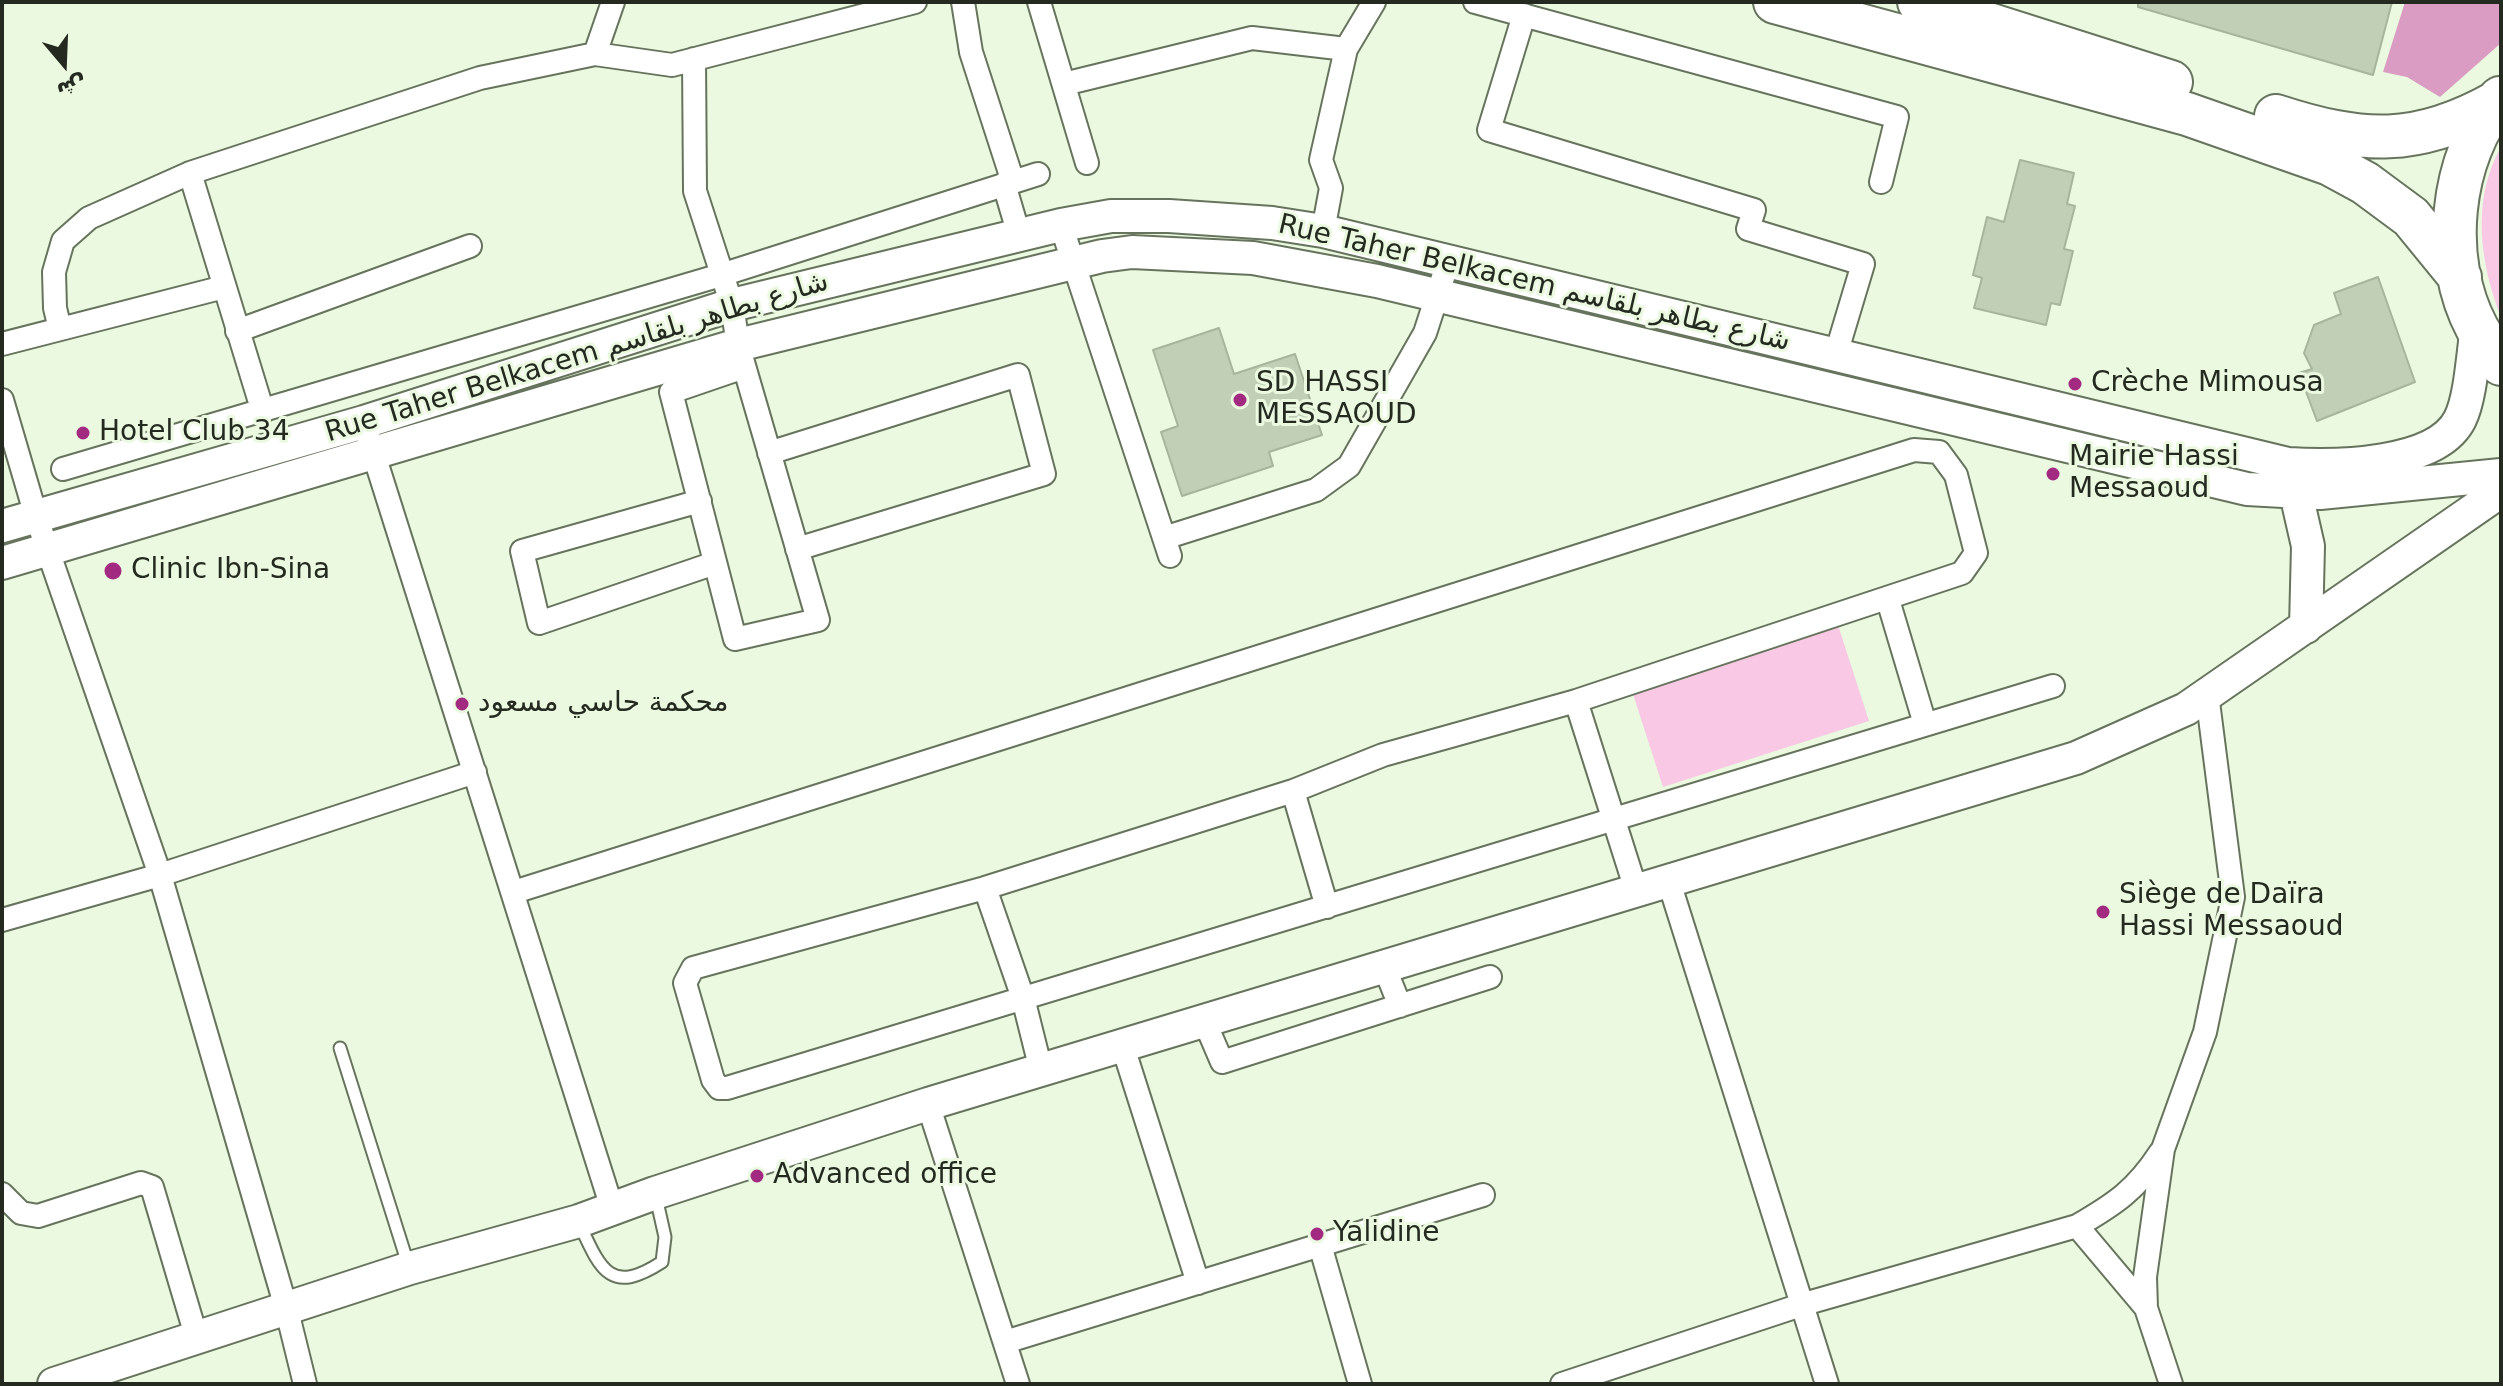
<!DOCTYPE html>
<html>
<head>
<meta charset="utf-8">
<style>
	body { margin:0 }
	#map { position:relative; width:2503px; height:1386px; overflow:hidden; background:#eaf9df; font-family:"DejaVu Sans",Vazirmatn,sans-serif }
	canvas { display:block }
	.frame { position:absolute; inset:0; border:4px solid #252a21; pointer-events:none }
	.north { position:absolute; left:24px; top:24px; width:80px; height:80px; -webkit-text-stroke:6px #eaf9df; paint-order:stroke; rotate:161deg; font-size:22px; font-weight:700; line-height:32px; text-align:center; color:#252a21 }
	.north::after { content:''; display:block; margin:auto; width:28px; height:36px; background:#252a21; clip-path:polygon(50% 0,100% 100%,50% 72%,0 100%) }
</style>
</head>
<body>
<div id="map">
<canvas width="2503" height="1386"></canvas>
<div class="frame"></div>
<div class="north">ش</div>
</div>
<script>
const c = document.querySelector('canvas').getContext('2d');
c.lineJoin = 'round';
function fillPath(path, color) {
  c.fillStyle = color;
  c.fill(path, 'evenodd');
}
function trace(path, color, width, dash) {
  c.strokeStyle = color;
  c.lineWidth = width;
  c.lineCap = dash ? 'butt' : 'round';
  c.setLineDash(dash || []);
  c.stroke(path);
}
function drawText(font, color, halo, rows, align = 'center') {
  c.font = font + ' "DejaVu Sans",Vazirmatn,sans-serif';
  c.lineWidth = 6;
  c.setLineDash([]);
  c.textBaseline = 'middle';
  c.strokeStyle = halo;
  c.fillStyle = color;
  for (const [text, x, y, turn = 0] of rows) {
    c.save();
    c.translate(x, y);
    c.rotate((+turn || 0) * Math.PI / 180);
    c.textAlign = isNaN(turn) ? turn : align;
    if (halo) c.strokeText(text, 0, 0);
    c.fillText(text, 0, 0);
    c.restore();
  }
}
const green = new Path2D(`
	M2501,147V317C2480,264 2471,199 2501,147Z
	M1838,625L1869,721L1663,787L1632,691Z`);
const forest = new Path2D(`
	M2405,2H2501V43L2440,97L2407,77L2383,72Z`);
const building = new Path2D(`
	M2138,2H2392L2373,75L2138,7Z
	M2020,160L2074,173L2067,204L2075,206L2064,249L2073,251L2060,305L2051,303L2046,325L1974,308L1982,278L1973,275L1987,217L2004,222Z
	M2378,277L2415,382L2317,421L2299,373L2312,369L2304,353L2314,325L2341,314L2334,293Z
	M1219,328L1234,374L1295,354L1322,435L1269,452L1273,466L1182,496L1161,432L1178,426L1153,350Z`);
const lane = new Path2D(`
	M340,1048L408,1264
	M580,1225C601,1271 611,1295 662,1262L665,1237L656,1197`);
const street = new Path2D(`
	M963,2L971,52L1013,182
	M1039,2L1087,163
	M1475,2L1897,117L1881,182
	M1524,15L1489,130L1754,210L1748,229L1863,264L1836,354
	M595,54L613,2
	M694,59L695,191L732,305L738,345L818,620L735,639L671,392L744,367
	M1064,84L1252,38L1346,49
	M190,173L263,412
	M1004,184L1019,235
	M1061,225L1170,556
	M1323,231L1331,188L1321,160L1346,49L1374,2
	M60,329L55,308L54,272L63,241L89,218L190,173L480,78L595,54L672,65L915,2
	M237,331L470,246
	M2,344L224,287
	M2,400L36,516L160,875L287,1311L305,1384
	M369,439L612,1208
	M769,453L1018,375L1044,474L797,549
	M63,469L721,275L1038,174
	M700,501L522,551L539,623L715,563
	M1164,538L1316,490L1349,466L1425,333L1448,262
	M1888,600L1925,724
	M1576,701L1637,893
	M1293,791L1327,907
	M1669,882L1827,1384
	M985,888L1023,998L1041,1070
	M514,892L1914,450L1939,452L1956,475L1976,553L1962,573L1576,701L1383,755L1293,791L985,888L693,968L685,983L713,1080L719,1088H727L2053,686
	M2,920L160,875L475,772
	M1384,966L1400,1006
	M1204,1020L1222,1062L1490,977
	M1123,1047L1198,1283
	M928,1104L1018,1384
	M2,1194L21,1213L38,1216L141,1183L152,1187L197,1339
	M2077,1226C2115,1204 2136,1190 2160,1153
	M1320,1245L1360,1384
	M1005,1342L1483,1195
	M1562,1384L1804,1304L2077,1226L2146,1308
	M2171,1384L2146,1308L2145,1277L2163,1149L2205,1032L2233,897L2207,694`);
const secondary = new Path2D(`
	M2292,476L2308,546L2306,627
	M2,526L364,422L732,305L1061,225L1111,216H1169L1272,223L1323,231L2288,464C2334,467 2437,466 2460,419C2471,397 2473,352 2477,327
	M2,563L738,345L1102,256L1132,252L1253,258L1377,281L2247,489L2320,493L2501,475
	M54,1384L410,1268L579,1221L655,1193L928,1104L2076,758L2186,709L2501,491`);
const highway = new Path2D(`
	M1775,2L2187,114L2330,164L2365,183L2411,217L2460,277
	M1919,2L2171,82
	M2500,98C2450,158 2440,259 2477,328C2484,341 2493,352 2501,364
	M2276,116C2362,144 2417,147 2497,102`);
const markers = [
	[2075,384,8,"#a32a81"],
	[1240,400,8,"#a32a81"],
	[83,433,8,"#a32a81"],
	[2053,474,8,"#a32a81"],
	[113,571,10,"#a32a81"],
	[462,704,8,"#a32a81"],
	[2103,912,8,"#a32a81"],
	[757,1176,8,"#a32a81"],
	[1317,1234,8,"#a32a81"]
];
const streetNames = [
	["Rue Taher Belkacem شارع بطاهر بلقاسم",1534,284,13],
	["Rue Taher Belkacem شارع بطاهر بلقاسم",577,358,-17]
];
const poiNames = [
	["SD HASSI",1256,384],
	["MESSAOUD",1256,416],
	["Crèche Mimousa",2091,384],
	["Hotel Club 34",99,433],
	["Mairie Hassi",2069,458],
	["Messaoud",2069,490],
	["Clinic Ibn-Sina",131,571],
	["محكمة حاسي مسعود",478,704],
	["Siège de Daïra",2119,896],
	["Hassi Messaoud",2119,928],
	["Advanced office",773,1176],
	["Yalidine",1333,1234]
];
fillPath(green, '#f8c8e5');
fillPath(forest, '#da9cc3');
fillPath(building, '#c1cfb6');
trace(building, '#a6b59c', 2);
trace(lane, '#67745d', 15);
trace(street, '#67745d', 26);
trace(secondary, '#67745d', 36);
trace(highway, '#67745d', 46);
trace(lane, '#fff', 11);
trace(street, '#fff', 22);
trace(secondary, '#fff', 32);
trace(highway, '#fff', 42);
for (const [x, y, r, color] of markers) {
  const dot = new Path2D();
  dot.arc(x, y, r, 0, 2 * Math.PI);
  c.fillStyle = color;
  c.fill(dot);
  trace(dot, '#eaf9df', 3);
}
drawText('28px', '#252a21', '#eaf9df', streetNames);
drawText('28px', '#252a21', '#eaf9df', poiNames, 'left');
</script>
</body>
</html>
